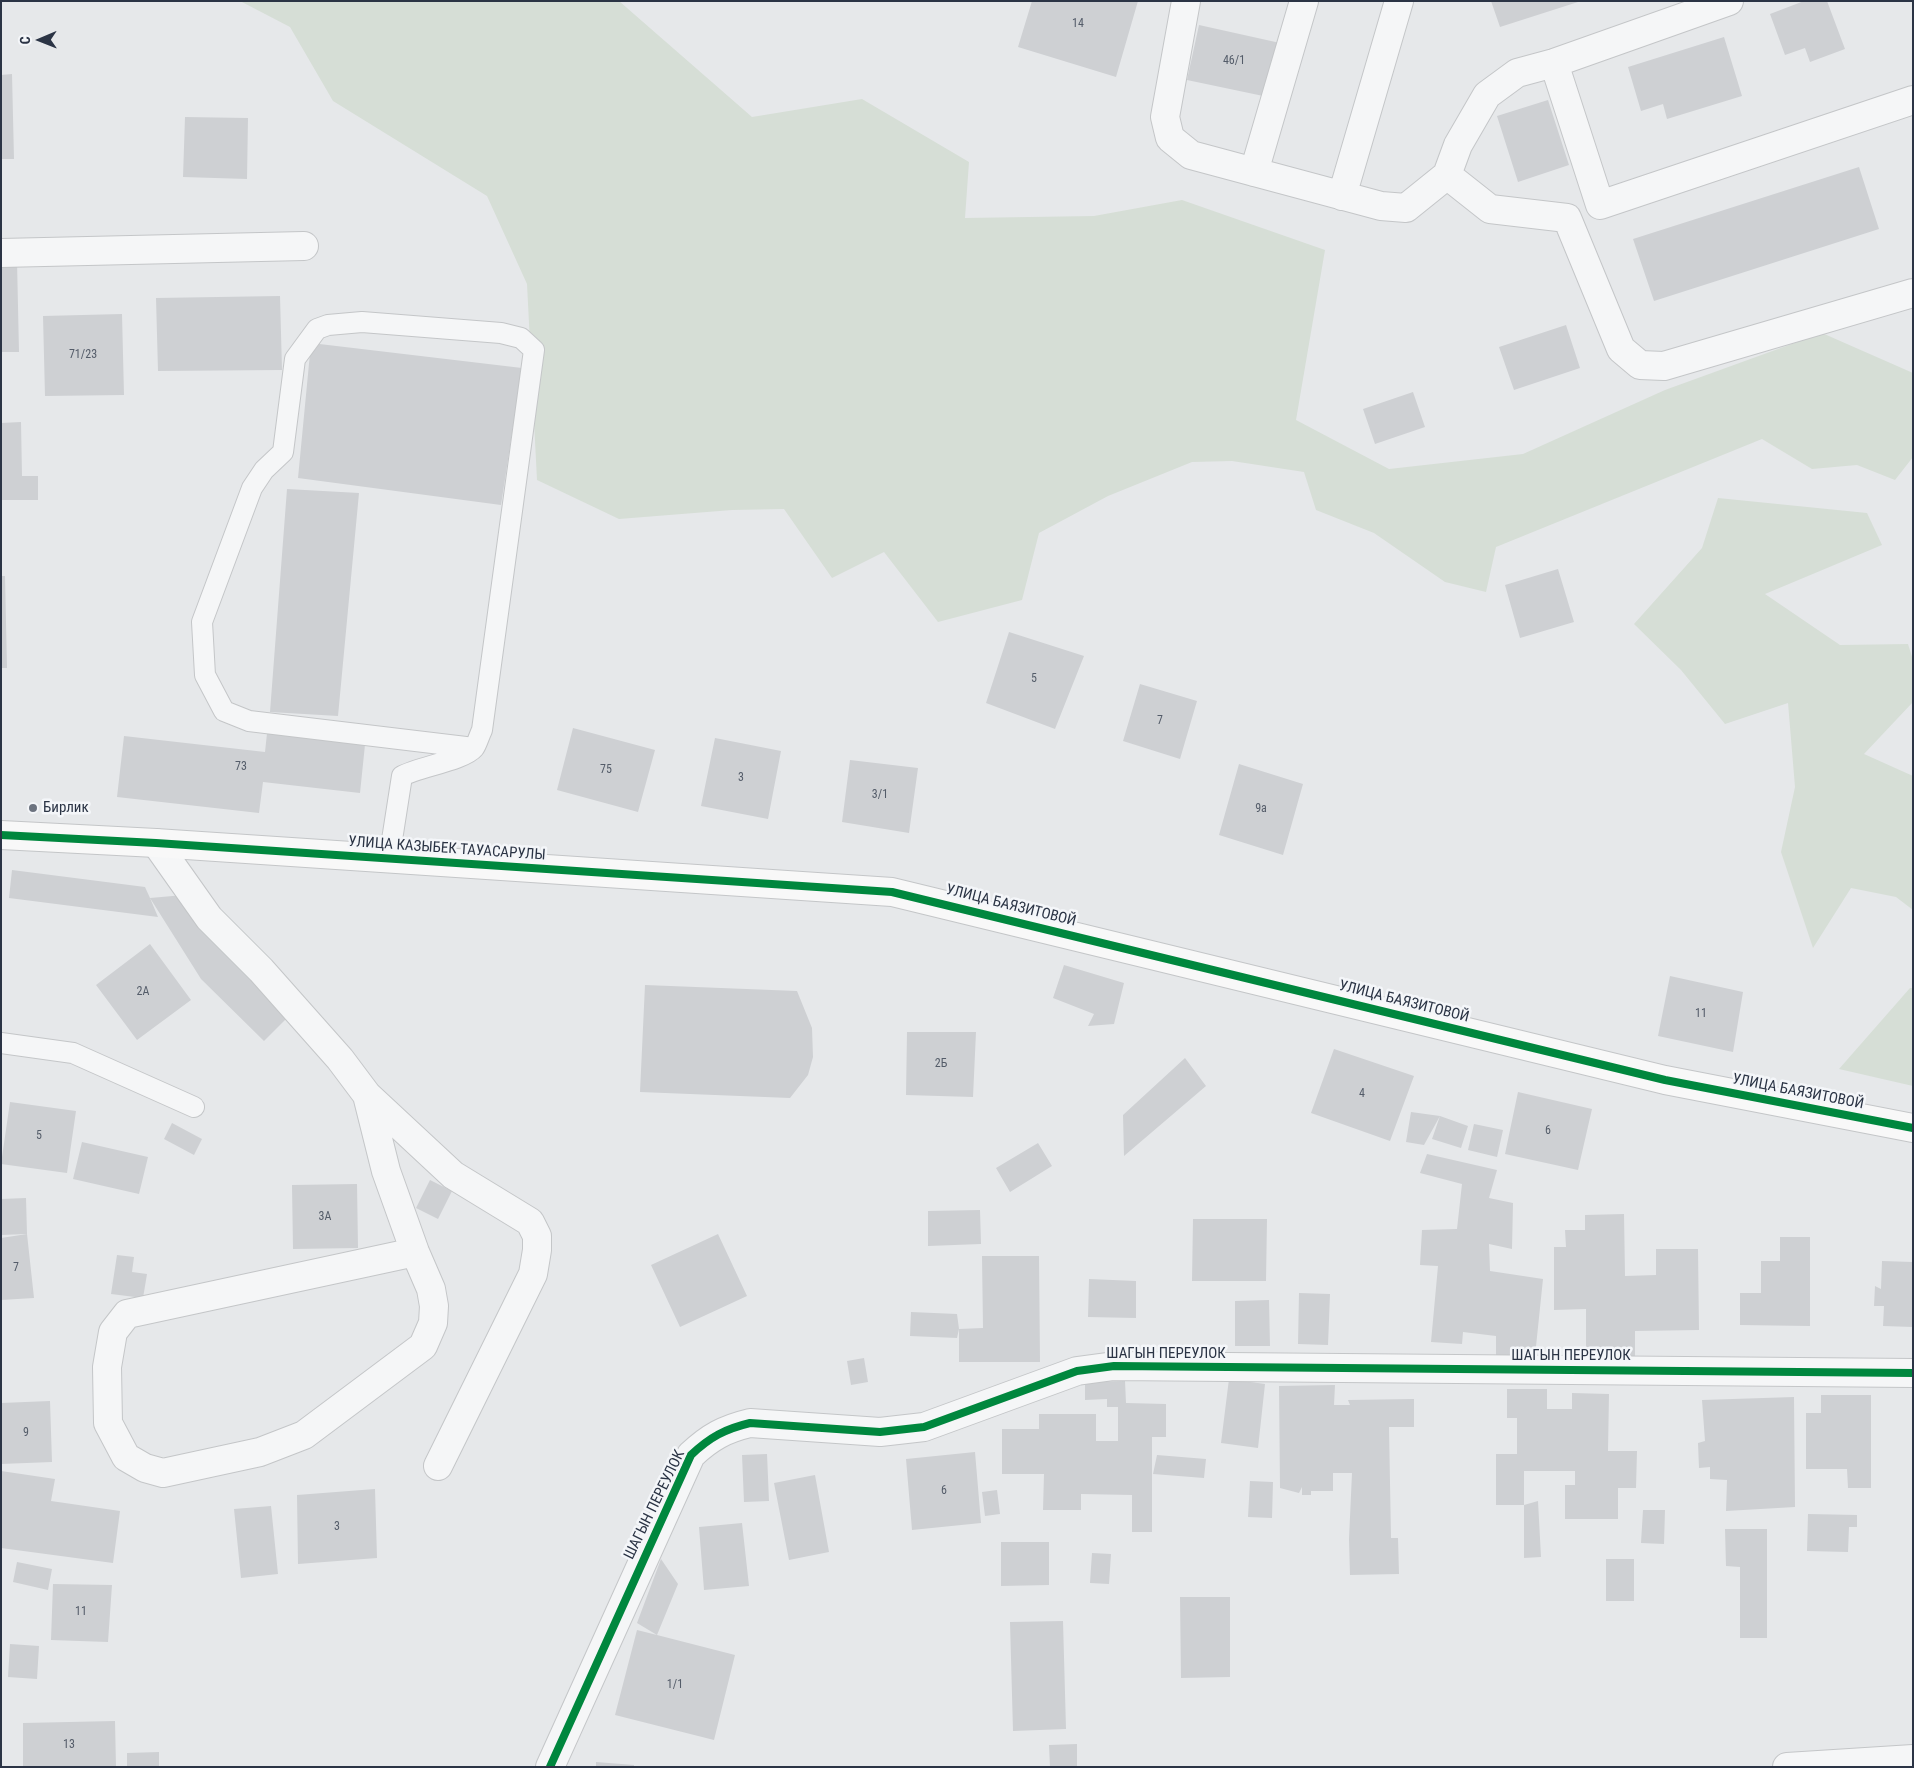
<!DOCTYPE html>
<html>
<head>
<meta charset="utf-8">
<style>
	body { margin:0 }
	#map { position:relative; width:1914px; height:1768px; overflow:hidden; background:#e6e8ea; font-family:"Roboto Condensed",sans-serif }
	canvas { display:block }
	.frame { position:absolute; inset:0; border:2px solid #2b3445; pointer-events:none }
	.north { position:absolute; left:15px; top:15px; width:50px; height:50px; -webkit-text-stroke:4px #f4f6f9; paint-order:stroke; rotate:269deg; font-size:14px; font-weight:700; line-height:20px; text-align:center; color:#2b3445 }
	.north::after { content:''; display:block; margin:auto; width:18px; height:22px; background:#2b3445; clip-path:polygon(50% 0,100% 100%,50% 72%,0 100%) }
</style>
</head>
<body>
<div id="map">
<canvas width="1914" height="1768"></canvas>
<div class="frame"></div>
<div class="north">С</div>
</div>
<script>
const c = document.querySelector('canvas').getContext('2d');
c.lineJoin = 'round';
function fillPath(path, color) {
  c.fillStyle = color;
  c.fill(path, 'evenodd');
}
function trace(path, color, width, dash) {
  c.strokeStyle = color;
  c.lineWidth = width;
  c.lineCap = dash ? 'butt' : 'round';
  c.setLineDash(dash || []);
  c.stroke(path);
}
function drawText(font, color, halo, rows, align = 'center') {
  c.font = font + ' "Roboto Condensed",sans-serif';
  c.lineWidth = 5;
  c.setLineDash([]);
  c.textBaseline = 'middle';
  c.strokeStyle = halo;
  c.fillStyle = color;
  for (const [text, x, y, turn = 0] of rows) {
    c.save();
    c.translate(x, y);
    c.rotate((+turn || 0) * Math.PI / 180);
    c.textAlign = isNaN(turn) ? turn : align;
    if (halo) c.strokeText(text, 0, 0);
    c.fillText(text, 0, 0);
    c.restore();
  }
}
const green = new Path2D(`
	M240,1H619L752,117L862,99L969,162L965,218L1094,216L1182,200L1325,250L1296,420L1389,469L1523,454L1665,390L1822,333L1913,373V457L1895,480L1857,465L1812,469L1762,439L1496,547L1486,592L1445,582L1374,533L1316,510L1304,472L1232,461L1192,462L1108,496L1039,533L1022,600L938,622L884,552L832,578L784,509L732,510L619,519L537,480L527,284L487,196L333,101L290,27Z
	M1718,498L1867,513L1882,545L1765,594L1840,645L1908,644L1913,660V702L1864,754L1913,776V910L1896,897L1851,888L1813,948L1781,852L1795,787L1788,703L1725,724L1681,670L1634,624L1702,548Z
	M1910,988H1913V1086L1839,1069Z`);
const building = new Path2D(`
	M1032,1H1138L1116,77L1018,47Z
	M1491,1H1578V2L1500,27Z
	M1804,1H1827L1845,49L1810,62L1805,48L1785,55L1770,14Z
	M1199,25L1280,43L1268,97L1187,80Z
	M1724,37L1742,96L1667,119L1663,104L1641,111L1628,67Z
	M12,74L14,159H1V75Z
	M1548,100L1569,165L1518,182L1497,116Z
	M185,117L248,118L247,179L183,177Z
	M1859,167L1879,229L1654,301L1633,239Z
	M1,261H17L19,352H1Z
	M280,296L282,370L158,371L156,298Z
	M122,314L124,395L45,396L43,316Z
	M1566,325L1580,368L1514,390L1499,347Z
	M311,343L522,368L501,505L298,478Z
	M1413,392L1425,427L1375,444L1363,409Z
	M21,422L22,476H38V500H1V423Z
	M287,489L359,493L338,716L270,712Z
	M1558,569L1574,622L1520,638L1505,585Z
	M1,576H5L7,668H1Z
	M1009,632L1084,656L1055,729L986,703Z
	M1140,684L1197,701L1180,759L1123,741Z
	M268,724L366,735L360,793L263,782L259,813L117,797L124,736L265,752Z
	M573,728L655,750L638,812L557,790Z
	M715,738L781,751L768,819L701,806Z
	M850,760L918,768L909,833L842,822Z
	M1239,764L1303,784L1283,855L1219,835Z
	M12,870L145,887L150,898L184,895L289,1016L264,1041L201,979L150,898L158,917L9,898Z
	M150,944L191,1000L137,1040L96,985Z
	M1064,965L1124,983L1114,1024L1088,1026L1094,1014L1053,998Z
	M1670,976L1743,992L1733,1052L1658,1036Z
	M645,985L797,991L812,1028L813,1057L808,1075L790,1098L640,1092Z
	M907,1032H976L973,1097L906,1095Z
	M1334,1049L1414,1076L1390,1141L1311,1113Z
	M1185,1058L1206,1086L1124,1156L1123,1115Z
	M1518,1092L1592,1109L1578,1170L1505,1154Z
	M10,1102L76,1111L67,1173L1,1164Z
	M1411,1112L1440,1116L1468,1126L1461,1148L1432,1139L1440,1116L1424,1145L1406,1142Z
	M172,1123L202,1139L194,1155L164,1139Z
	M1474,1124L1503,1130L1497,1157L1468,1150Z
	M82,1142L148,1157L139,1194L73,1179Z
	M1038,1143L1052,1166L1010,1192L996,1168Z
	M1427,1154L1497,1170L1489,1198L1513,1203L1512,1249L1489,1244L1490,1271L1543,1279L1535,1356L1496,1355V1336L1463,1332L1462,1344L1431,1342L1438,1266L1420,1265L1422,1230L1457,1229L1462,1184L1420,1173Z
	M430,1180L452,1191L438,1219L416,1208Z
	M357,1184L358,1248L293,1249L292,1185Z
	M26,1198L27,1234L1,1235V1199Z
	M980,1210L981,1244L928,1246V1211Z
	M1624,1214L1625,1276L1656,1275V1249H1698L1699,1330L1635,1331V1358H1586V1309L1554,1310V1247H1566L1565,1230H1585V1215Z
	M1193,1219H1267L1266,1281H1192Z
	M27,1234L34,1298L1,1300V1238Z
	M718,1234L747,1296L680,1327L651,1265Z
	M1780,1237H1810V1326L1740,1325V1293H1761V1261H1780Z
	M117,1255L134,1257L132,1272L147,1274L143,1298L111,1294Z
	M982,1256H1039L1040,1362H959V1329L983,1328Z
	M1882,1261L1913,1262V1327L1883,1326L1884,1306H1874L1875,1286L1881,1289Z
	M1089,1279L1136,1281V1318L1088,1317Z
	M1299,1293L1330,1294L1328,1345L1298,1344Z
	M1269,1300L1270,1346H1235V1301Z
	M911,1312L957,1314L959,1329L957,1338L910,1336Z
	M864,1358L868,1382L851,1385L847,1361Z
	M1229,1379L1265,1384L1258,1448L1221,1443Z
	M1125,1381L1126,1403L1166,1404V1437H1152V1532H1132V1495L1081,1494V1510H1043L1044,1474H1002V1429H1039V1414H1096V1441H1118V1407H1107V1399L1085,1400V1382Z
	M1335,1385L1334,1405H1350L1348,1400L1414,1399V1427H1389L1391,1538H1398L1399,1574L1350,1575L1349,1539L1352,1473H1333V1491H1311V1495H1302V1487L1299,1493L1280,1488L1279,1386Z
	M1507,1389H1547V1409H1572V1393L1609,1394L1608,1451H1637L1636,1488H1618V1519H1565V1485H1575V1471H1524V1505H1496V1454H1517V1418H1507Z
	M1821,1395H1871V1488H1848L1847,1469H1806V1413H1821Z
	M1794,1397L1795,1507L1726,1511L1727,1480L1710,1479V1467L1699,1468L1698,1443L1705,1441L1702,1400Z
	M50,1401L52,1462L1,1464V1403Z
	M975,1452L981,1523L912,1530L906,1459Z
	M767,1454L769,1501L744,1502L742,1455Z
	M1157,1455L1206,1459L1204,1478L1153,1474Z
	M1,1471L55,1479L51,1501L120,1511L113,1563L1,1548Z
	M815,1475L829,1552L789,1560L774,1483Z
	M1250,1481L1273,1482L1272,1518L1248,1517Z
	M375,1489L377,1558L298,1564L297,1495Z
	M997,1490L1000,1514L985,1516L982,1492Z
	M1538,1501L1541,1557L1524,1558V1505Z
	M271,1506L278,1574L241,1578L234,1509Z
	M1643,1510H1665L1664,1544L1641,1543Z
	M1808,1514L1857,1515V1527H1849L1848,1552L1807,1551Z
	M742,1523L749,1586L704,1590L699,1527Z
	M1725,1529H1767V1638H1740V1567L1726,1566Z
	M1001,1542H1049V1585L1001,1586Z
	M1092,1553L1111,1554L1109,1584L1090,1583Z
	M661,1559L678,1584L657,1635L735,1655L714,1740L615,1715L637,1630L657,1635L637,1623Z
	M1606,1559H1634V1601H1606Z
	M17,1562L52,1569L48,1590L13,1582Z
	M53,1584L112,1585L108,1642L51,1640Z
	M1180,1597H1230V1677L1181,1678Z
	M1063,1621L1066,1729L1013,1731L1010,1622Z
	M10,1644L39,1646L37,1679L8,1677Z
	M115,1721L116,1767H23V1723Z
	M1077,1744V1767H1050L1049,1745Z
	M159,1752V1767H127V1753Z
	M596,1762L634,1765V1767H596Z`);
const lane = new Path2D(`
	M389,859L402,776C419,767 464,760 474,748C477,744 479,736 482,730L534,350L521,338L501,333L362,322L328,325L317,329L295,359L283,452L264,470L252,488L202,622L205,675L224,711L249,721L474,748
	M1,1043L73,1053L194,1107`);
const street = new Path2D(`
	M1186,1L1165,117L1170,138L1191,155L1381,206L1406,208L1447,175L1458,145L1487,95L1517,73L1554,63L1729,1
	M1554,63L1600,205L1913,100
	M1254,172L1304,1
	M1447,175L1490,209L1567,218L1621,349L1640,365L1664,366L1913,293
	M1342,196L1399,1
	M1,253L304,246
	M156,843L209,918L261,970L340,1059L367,1095L453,1175L530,1222L537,1236V1250L533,1274L438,1466
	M367,1095L386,1171L415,1252L431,1289L434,1306L433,1323L423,1346L304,1435L260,1452L163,1473L145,1468L126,1457L108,1423L107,1367L113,1332L127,1314L415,1252
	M550,1767L691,1455C710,1437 725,1429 750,1423L880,1432L924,1427L1077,1371L1114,1366L1913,1373
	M1787,1767L1913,1759`);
const secondary = new Path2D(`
	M1,835L156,843L892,892L1665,1080L1913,1128`);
const cycleway = new Path2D(`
	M1,835L156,843L892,892L1665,1080L1913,1128
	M550,1767L691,1455C710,1437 725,1429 750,1423L880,1432L924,1427L1077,1371L1114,1366L1913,1373`);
const markers = [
	[33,808,5,"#6c737f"]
];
const numberNames = [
	["14",1078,24],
	["46/1",1234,61],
	["71/23",83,355],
	["5",1034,679],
	["7",1160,721],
	["73",241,767],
	["75",606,770],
	["3",741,778],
	["3/1",880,795],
	["9а",1261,809],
	["2А",143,992],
	["11",1701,1014],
	["2Б",941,1064],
	["4",1362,1094],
	["6",1548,1131],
	["5",39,1136],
	["3А",325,1217],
	["7",16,1268],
	["9",26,1433],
	["6",944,1491],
	["3",337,1527],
	["11",81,1612],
	["1/1",675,1685],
	["13",69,1745]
];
const poiNames = [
	["Бирлик",43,808]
];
const streetNames = [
	["УЛИЦА КАЗЫБЕК ТАУАСАРУЛЫ",447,849,4],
	["УЛИЦА БАЯЗИТОВОЙ",1011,906,14],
	["УЛИЦА БАЯЗИТОВОЙ",1404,1002,14],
	["УЛИЦА БАЯЗИТОВОЙ",1798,1092,11],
	["ШАГЫН ПЕРЕУЛОК",1166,1354],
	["ШАГЫН ПЕРЕУЛОК",1571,1356],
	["ШАГЫН ПЕРЕУЛОК",655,1505,-64]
];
fillPath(green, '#d6ded6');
fillPath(building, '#ced0d3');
trace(lane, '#c4c6c8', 22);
trace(street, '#c4c6c8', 30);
trace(secondary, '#c4c6c8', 30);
trace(lane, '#f5f6f7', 20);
trace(street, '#f5f6f7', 28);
trace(secondary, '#f8f8f8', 28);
trace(cycleway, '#00873e', 8);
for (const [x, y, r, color] of markers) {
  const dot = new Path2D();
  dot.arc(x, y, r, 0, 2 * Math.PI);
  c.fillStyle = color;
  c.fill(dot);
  trace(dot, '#f4f6f9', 2);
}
drawText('12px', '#545c69', null, numberNames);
drawText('15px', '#2b3445', '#f4f6f9', poiNames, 'left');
drawText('15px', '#2b3445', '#f4f6f9', streetNames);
</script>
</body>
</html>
